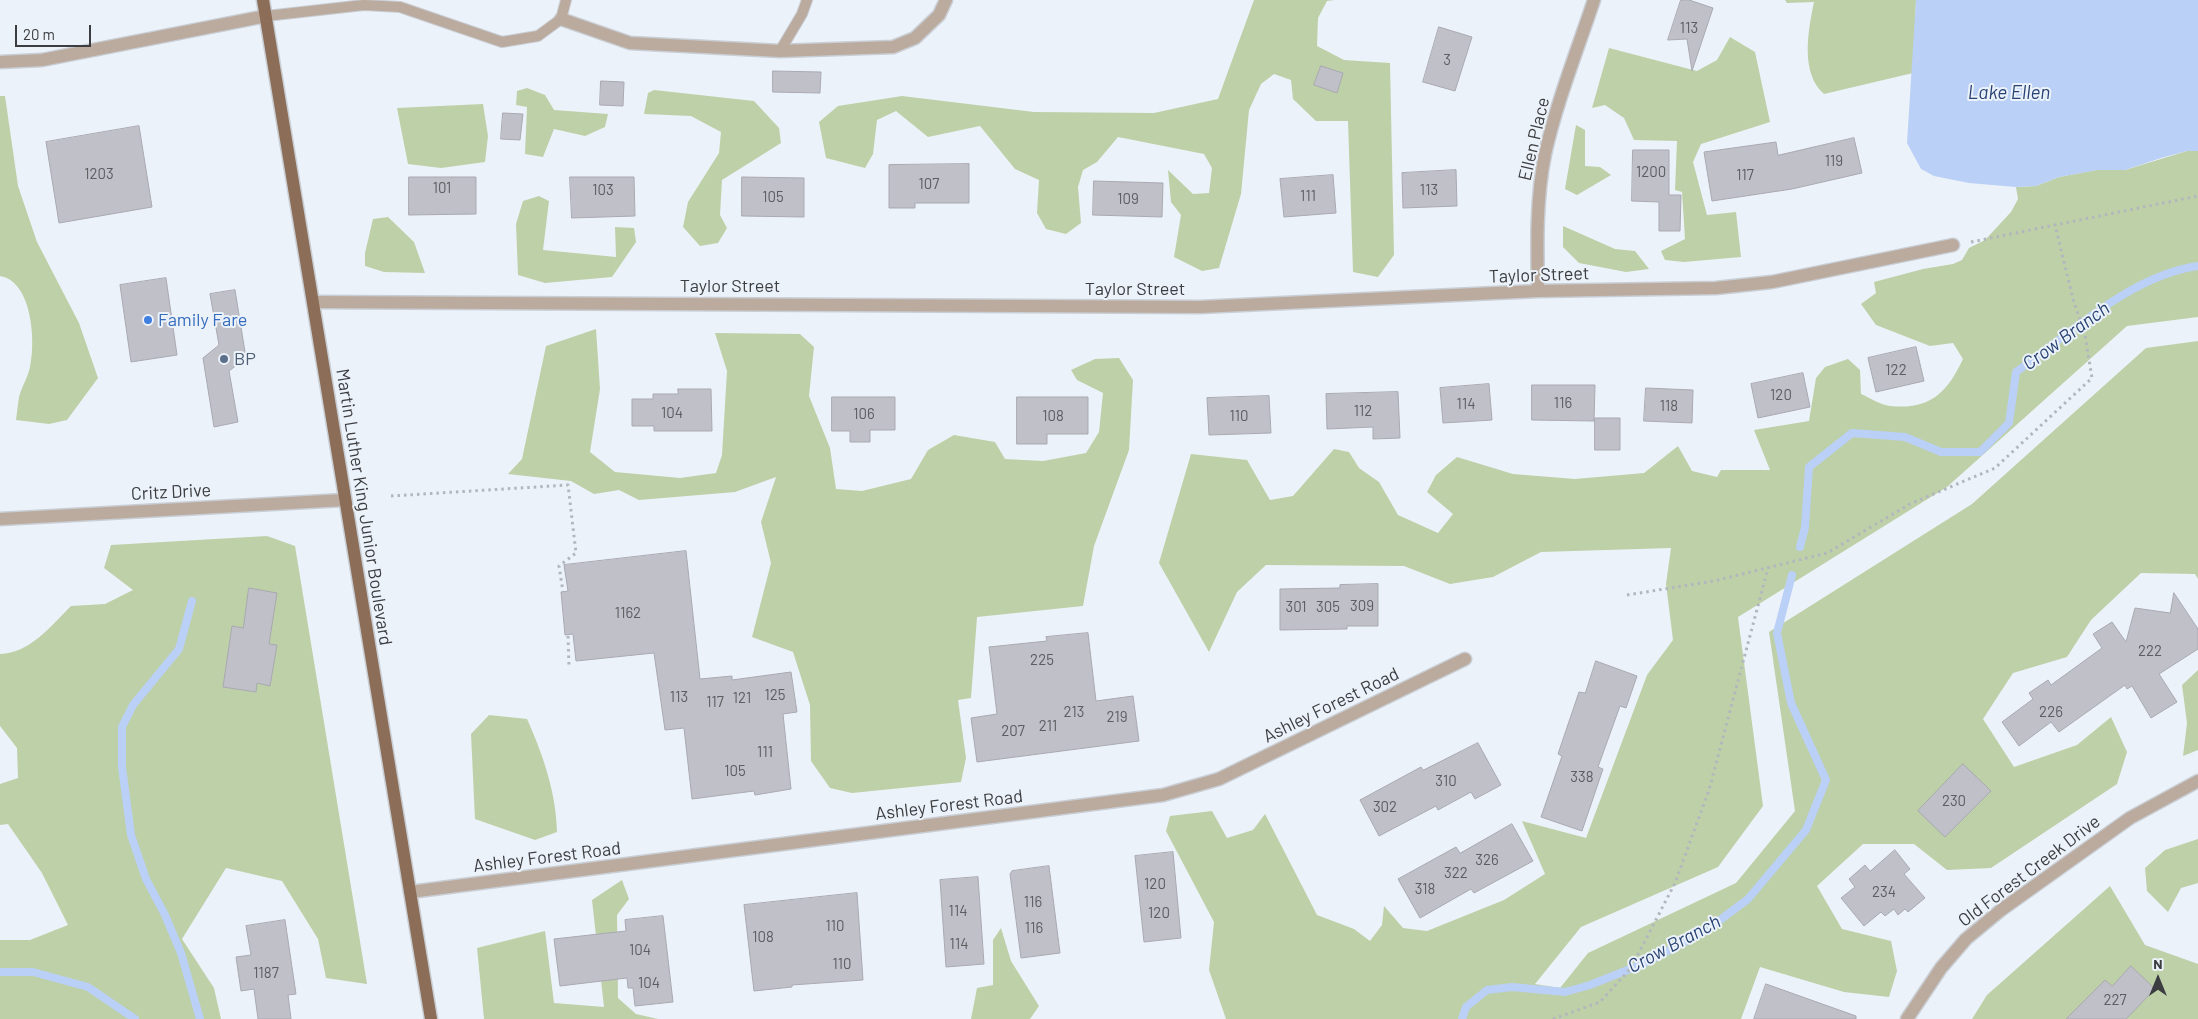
<!DOCTYPE html>
<html>
<head>
<meta charset="utf-8">
<style>
	body { margin:0 }
	#map { position:relative; width:2198px; height:1019px; overflow:hidden; background:#ecf2f9; font-family:Barlow,sans-serif }
	canvas { display:block }
	.north { position:absolute; left:2133px; top:954px; width:50px; height:50px; -webkit-text-stroke:4px #ecf2f9; paint-order:stroke; rotate:0deg; font-size:14px; font-weight:700; line-height:20px; text-align:center; color:#3b3d40 }
	.north::after { content:''; display:block; margin:auto; width:18px; height:22px; background:#3b3d40; clip-path:polygon(50% 0,100% 100%,50% 72%,0 100%) }
	.scale { position:absolute; left:15px; top:25px; width:76px; height:22px; box-sizing:border-box; border:2px solid #3b3d40; border-top:0; padding-left:6px; font-size:15px; line-height:18px; white-space:nowrap; color:#3b3d40; -webkit-text-stroke:4px #ecf2f9; paint-order:stroke }
</style>
</head>
<body>
<div id="map">
<canvas width="2198" height="1019"></canvas>
<div class="north">N</div>
<div class="scale">20 m</div>
</div>
<script>
const c = document.querySelector('canvas').getContext('2d');
c.lineJoin = 'round';
function fillPath(path, color) {
  c.fillStyle = color;
  c.fill(path, 'evenodd');
}
function trace(path, color, width, dash) {
  c.strokeStyle = color;
  c.lineWidth = width;
  c.lineCap = dash ? 'butt' : 'round';
  c.setLineDash(dash || []);
  c.stroke(path);
}
function drawText(font, color, halo, rows, align = 'center') {
  c.font = font + ' Barlow,sans-serif';
  c.lineWidth = 4;
  c.setLineDash([]);
  c.textBaseline = 'middle';
  c.strokeStyle = halo;
  c.fillStyle = color;
  for (const [text, x, y, turn = 0] of rows) {
    c.save();
    c.translate(x, y);
    c.rotate((+turn || 0) * Math.PI / 180);
    c.textAlign = isNaN(turn) ? turn : align;
    if (halo) c.strokeText(text, 0, 0);
    c.fillText(text, 0, 0);
    c.restore();
  }
}
const green = new Path2D(`
	M1254,0H1334L1327,1L1318,18L1317,46L1344,60L1390,63L1394,255L1378,277L1353,272L1348,121H1316L1293,99L1291,80L1274,74L1261,84L1249,110L1241,194L1219,268L1202,271L1174,257L1181,215L1171,202L1168,170L1193,194L1209,193L1212,168L1204,154L1118,137L1097,162L1083,170L1078,187L1081,223L1066,234L1046,229L1037,213L1039,180L1015,169L980,126L928,137L896,111L877,120L873,154L865,168L826,158L819,122L838,106L902,96L1034,112L1154,113L1218,99Z
	M1785,0H1916L1913,73L1824,94C1800,73 1808,31 1814,2L1787,3Z
	M1730,37L1755,52L1770,122L1701,144L1693,162L1707,215L1736,212L1741,257L1684,262L1665,260L1661,251L1685,239L1682,192L1675,190L1677,141L1634,140L1624,118L1605,105L1592,108L1609,48L1697,71L1717,60Z
	M527,88L545,95L554,110L608,114L605,127L585,136L554,129L543,157L525,154L527,107L516,105L517,91Z
	M654,90L754,101L779,128L781,143L722,180L720,215L727,228L718,243L700,246L683,227L688,202L719,153L721,132L691,116L644,114L648,93Z
	M0,96H5L18,186L37,242L79,323L98,378L67,420L49,424L16,420C17,412 18,404 19,397C22,386 28,377 30,367C36,341 32,281 0,276Z
	M483,104L488,136L485,162L441,168L408,164L397,108Z
	M1576,125L1585,130V166L1600,167L1611,175L1577,195L1565,189Z
	M2187,151H2198V317L2127,326L1947,487L1738,617L1763,806L1718,867L1581,927L1535,984L1560,988L1588,953L1736,883L1795,811L1769,632L1972,504L2146,348L2198,341V579L2195,574L2141,573L2091,620L2067,657L2013,673L1983,719L2014,767L2077,745L2111,717L2127,752L2117,784L1991,868L1947,870L1914,844H1863L1817,886L1842,929L1891,941L1897,971L1889,997L1844,992L1760,967L1741,1019H1226L1209,970L1214,922L1166,831L1170,816L1212,811L1227,838L1253,830L1265,814L1317,915L1354,929L1370,941L1382,925L1384,906L1403,928L1427,931L1504,900L1545,874L1522,821L1586,838L1647,675L1673,640L1666,584L1671,548L1541,552L1493,577L1450,584L1404,566L1266,565L1237,592L1209,652L1159,563L1191,454L1247,460L1270,500L1293,496L1334,449L1349,452L1359,468L1379,482L1398,515L1438,533L1453,514L1427,492L1436,475L1457,457L1513,474L1575,479L1644,473L1678,446L1692,471L1717,477L1721,470H1770L1754,430L1809,421L1816,378L1825,367L1848,359L1860,370L1861,394C1870,398 1881,405 1890,406C1930,410 1947,393 1963,359L1953,343L1930,346L1876,325L1861,304L1876,293L1874,282L1923,269L1953,264L1962,260L1969,248L1985,240L2011,212L2018,199L2016,187L2036,186L2059,177L2096,170H2125Z
	M539,196L549,201L543,250L616,257L615,227L634,228L636,242L612,277L545,283L518,275L516,224L523,201Z
	M388,217L414,242L425,273L384,272L365,266V253L373,219Z
	M1563,226L1615,249L1635,251L1649,269L1626,272L1579,263L1563,247Z
	M596,329L600,389L590,452L615,472L680,478L716,473L722,455L727,371L715,333L800,334L814,347L809,396L830,448L836,489L862,491L911,479L928,450L954,435L995,442L1005,459L1043,461L1086,453L1099,432L1103,393L1077,380L1071,370L1095,359L1119,358L1133,380L1129,450L1094,546L1083,606L977,617L971,698L958,700L966,758L961,782L852,793L830,788L811,761L810,705L793,652L752,637L771,563L761,522L776,477L735,492L639,500L619,490L594,494L571,481L508,474L522,459L546,346Z
	M267,536L295,546L367,984L326,978L318,939L282,881L226,868L182,939L214,988L221,1019H0V940H30L68,925L42,873L8,824L0,825V784L18,778L17,748L0,726V654C30,653 51,626 71,606L105,604L133,590L104,568L111,545Z
	M2198,670V750L2183,756L2187,723L2182,685Z
	M489,715L527,719C543,755 556,792 557,832L535,840L475,819L471,734Z
	M2198,839V883L2181,888L2168,912L2147,891L2145,868L2165,850Z
	M622,880L629,899L617,915L618,998L636,1014L658,1019H484L477,948L545,931L554,1003L604,1007L592,900Z
	M2110,886L2145,945L2198,964V1019H1972L1987,995Z
	M1001,928L1011,961L1039,1006L1030,1019H971L977,988L993,985V940Z`);
const water = new Path2D(`
	M1916,0H2198V151H2187L2161,158L2125,170H2097L2059,177L2036,186L2016,187L1969,183L1934,176L1921,169L1907,143Z`);
const stream = new Path2D(`
	M1800,547L1805,527L1809,467L1852,433L1905,437L1941,452H1980L2009,423L2016,372C2069,334 2132,275 2198,266
	M192,601L179,649L133,705L122,727V767L131,835L146,879L165,915L181,953L200,1019
	M0,972H33L88,987L135,1019
	M1462,1019L1466,1007L1487,990L1512,987L1565,992L1590,985L1645,963L1704,932L1748,899L1806,830L1826,780L1791,703L1777,633L1792,575`);
const building = new Path2D(`
	M1681,0H1689L1713,8L1692,71L1687,39L1668,40Z
	M1439,27L1472,37L1455,91L1423,82Z
	M1321,66L1343,73L1337,93L1314,85Z
	M773,71L821,72L820,93L773,92Z
	M601,81L624,82L623,106L600,105Z
	M503,113L523,114L520,140L501,139Z
	M139,126L152,207L59,223L46,142Z
	M1854,138L1862,173L1792,189L1712,201L1704,152L1776,142L1778,155Z
	M1633,150H1669V195H1681L1680,231H1659V202L1632,201Z
	M969,164V203H915V208H889V165Z
	M1456,170L1457,206L1403,208L1402,173Z
	M1333,175L1336,213L1284,217L1280,179Z
	M409,177H476V214L409,215Z
	M570,177H634L635,216L572,218Z
	M742,177L804,178V217L742,216Z
	M1094,181L1163,183L1162,217L1093,215Z
	M166,278L177,355L131,362L120,285Z
	M235,290L246,358L229,371L238,422L214,427L203,358L219,345L210,294Z
	M1916,347L1924,381L1876,392L1868,358Z
	M1803,373L1810,407L1758,418L1751,384Z
	M1489,384L1492,420L1443,423L1440,388Z
	M1532,385H1595L1594,421L1532,420Z
	M1646,388L1693,390L1692,423L1644,421Z
	M678,389H711L712,431H654V426H632V399H653V394H678Z
	M1398,392L1400,438L1373,439V427L1327,429L1326,394Z
	M1269,396L1271,433L1209,435L1207,398Z
	M832,397H895V430H870V442H850V431H832Z
	M1017,397H1088V434H1047V444H1017Z
	M1595,418H1620V450H1595Z
	M686,551L700,679L732,676V680L791,672L797,712L783,714L791,789L755,795L754,791L692,799L684,728L665,730L654,653L576,661L573,634L565,635L561,592L568,591L564,565Z
	M1378,584V626H1347V629L1280,630V589L1340,588V585Z
	M249,588L277,593L269,644L277,645L270,686L257,683L256,692L223,687L232,626L243,628Z
	M2174,593L2198,629V649L2159,674L2177,702L2151,718L2132,686L2127,689L2125,685L2059,732L2051,722L2019,746L2002,722L2033,699L2029,693L2048,680L2051,685L2102,648L2093,634L2112,622L2126,642L2135,608L2170,613Z
	M1088,633L1096,701L1133,696L1139,741L977,762L971,718L997,714L989,647L1047,641L1046,637Z
	M1596,661L1637,676L1626,708L1620,706L1598,767L1603,769L1582,831L1541,817L1562,756L1558,754L1579,692L1585,693Z
	M1478,743L1501,785L1475,799L1471,792L1438,810L1436,806L1379,836L1360,800L1421,767L1423,770Z
	M1963,764L1991,791L1945,837L1918,811Z
	M1512,824L1533,861L1474,893L1471,889L1420,918L1398,879L1456,847L1460,853Z
	M1895,850L1910,869L1904,874L1925,898L1908,912L1905,909L1898,915L1894,909L1885,916L1881,912L1864,926L1841,898L1855,887L1849,879L1865,865L1870,871Z
	M1173,852L1181,938L1144,942L1135,856Z
	M1049,866L1060,953L1021,958L1010,874L1012,871Z
	M978,877L984,964L946,967L940,880Z
	M857,893L863,980L792,985V987L754,991L744,905Z
	M663,916L673,1002L635,1006L633,988H628L627,978L560,986L554,939L626,931L625,920Z
	M285,920L296,994L288,995L291,1019H258L254,989L241,991L236,957L251,955L246,926Z
	M2131,966L2155,989L2126,1019H2066L2105,980L2112,986Z
	M1766,984L1856,1016V1019H1754Z`);
const path = new Path2D(`
	M1971,242L2198,196
	M391,496L568,485L576,553L559,566L563,592
	M1627,595L1714,581L1827,553L1910,504L1995,468L2092,378L2085,335L2073,299L2055,225
	M568,636L569,666
	M1553,1019L1600,1002L1631,968L1675,883L1709,790L1768,568`);
const service = new Path2D(`
	M266,16L364,5L400,7L502,42L538,36L561,19L566,0
	M780,51L802,14L807,0`);
const minor = new Path2D(`
	M561,19L630,43L780,51L893,47L915,38L939,15L946,0
	M0,62L42,60L266,16
	M1538,291C1537,245 1536,199 1545,154C1557,101 1577,51 1594,0
	M313,302L1200,307L1538,291L1716,288L1772,282L1953,245
	M0,519L344,500
	M410,892L1163,795L1219,779L1465,659
	M1907,1019L1941,968L1966,939L2001,910L2130,818L2198,781`);
const primary = new Path2D(`
	M263,0L431,1019`);
const markers = [
	[148,320,5,"#3f7fe0"],
	[224,359,5,"#5c6f8a"]
];
const numberNames = [
	["113",1689,28],
	["3",1447,60],
	["119",1834,161],
	["1200",1651,172],
	["1203",99,174],
	["117",1745,175],
	["107",929,184],
	["101",442,188],
	["103",603,190],
	["113",1429,190],
	["111",1308,196],
	["105",773,197],
	["109",1128,199],
	["122",1896,370],
	["120",1781,395],
	["116",1563,403],
	["114",1466,404],
	["118",1669,406],
	["112",1363,411],
	["104",672,413],
	["106",864,414],
	["108",1053,416],
	["110",1239,416],
	["309",1362,606],
	["301",1296,607],
	["305",1328,607],
	["1162",628,613],
	["222",2150,651],
	["225",1042,660],
	["125",775,695],
	["113",679,697],
	["121",742,698],
	["117",715,702],
	["213",1074,712],
	["226",2051,712],
	["219",1117,717],
	["211",1048,726],
	["207",1013,731],
	["111",765,752],
	["105",735,771],
	["338",1582,777],
	["310",1446,781],
	["230",1954,801],
	["302",1385,807],
	["326",1487,860],
	["322",1456,873],
	["120",1155,884],
	["318",1425,889],
	["234",1884,892],
	["116",1033,902],
	["114",958,911],
	["120",1159,913],
	["110",835,926],
	["116",1034,928],
	["108",763,937],
	["114",959,944],
	["104",640,950],
	["110",842,964],
	["1187",266,973],
	["104",649,983],
	["227",2115,1000]
];
const streetNames = [
	["Ellen Place",1534,139,-77],
	["Taylor Street",1539,275,-2],
	["Taylor Street",730,286],
	["Taylor Street",1135,289],
	["Critz Drive",171,492,-3],
	["Martin Luther King Junior Boulevard",364,507,81],
	["Ashley Forest Road",1331,705,-26],
	["Ashley Forest Road",949,805,-7],
	["Ashley Forest Road",547,857,-7],
	["Old Forest Creek Drive",2029,871,-37]
];
const shopNames = [
	["Family Fare",158,320]
];
const serviceNames = [
	["BP",234,359]
];
const waterNames = [
	["Lake Ellen",2009,93],
	["Crow Branch",2066,336,-36],
	["Crow Branch",1674,944,-28]
];
fillPath(green, '#bed0a8');
fillPath(water, '#bad0f6');
trace(stream, '#bad0f6', 8);
fillPath(building, '#c0c0c9');
trace(building, '#a9a9b1', 1);
trace(service, '#c9ced4', 12);
trace(minor, '#c9ced4', 15);
trace(primary, '#c9ced4', 15);
trace(path, '#b2b7bd', 3, [2.5, 4]);
trace(service, '#bbaa9e', 10);
trace(minor, '#bbaa9e', 12);
trace(primary, '#8c6e58', 12);
for (const [x, y, r, color] of markers) {
  const dot = new Path2D();
  dot.arc(x, y, r, 0, 2 * Math.PI);
  c.fillStyle = color;
  c.fill(dot);
  trace(dot, '#ecf2f9', 2);
}
drawText('15px', '#5c5e62', null, numberNames);
drawText('18px', '#3b3d40', '#ecf2f9', streetNames);
drawText('18px', '#366cbe', '#ecf2f9', shopNames, 'left');
drawText('18px', '#4e5e75', '#ecf2f9', serviceNames, 'left');
drawText('italic 19px', '#284373', '#ecf2f9', waterNames);
</script>
</body>
</html>
